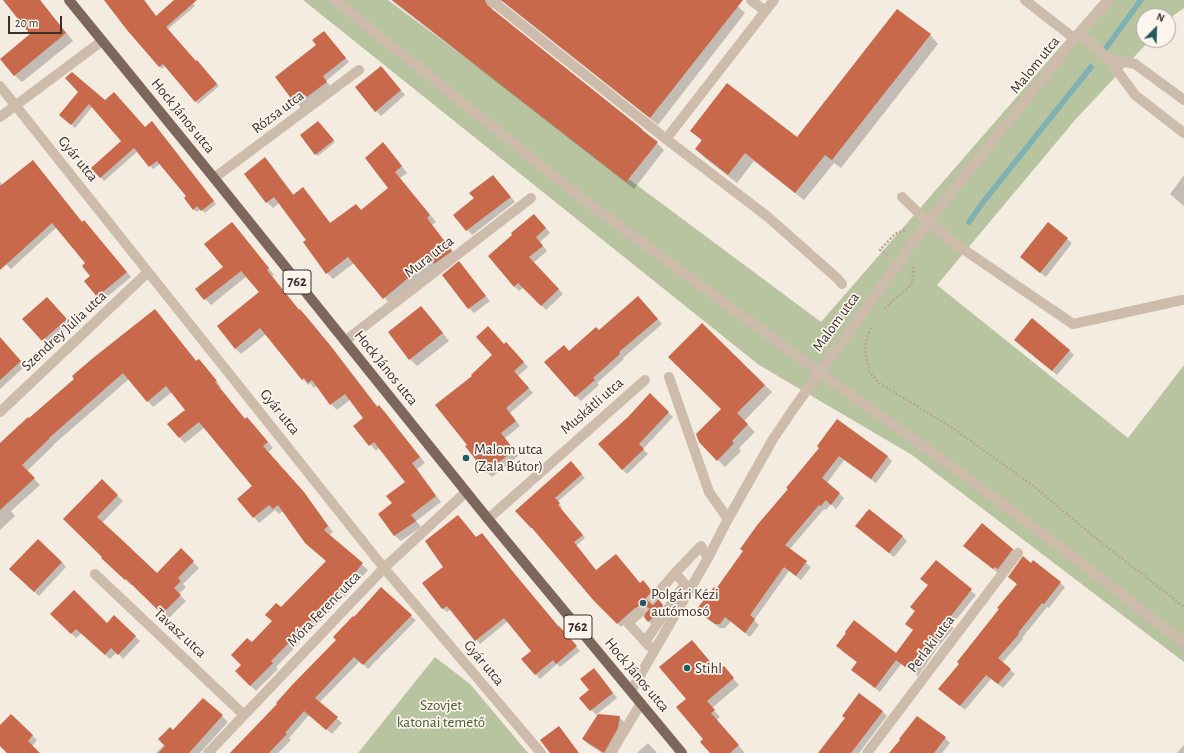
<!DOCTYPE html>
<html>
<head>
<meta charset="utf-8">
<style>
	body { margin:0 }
	#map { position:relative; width:1184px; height:753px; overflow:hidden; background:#f4ebe1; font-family:"Alegreya Sans",sans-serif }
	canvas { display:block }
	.north { position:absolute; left:1136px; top:8px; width:40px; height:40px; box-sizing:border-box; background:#fbf5ee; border:1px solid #aea6a0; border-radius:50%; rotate:23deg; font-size:11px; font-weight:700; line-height:16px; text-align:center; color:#3b302b }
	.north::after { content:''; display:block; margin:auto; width:14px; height:18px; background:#1f5a5e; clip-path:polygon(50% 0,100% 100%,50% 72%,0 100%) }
	.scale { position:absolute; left:8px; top:16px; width:54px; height:18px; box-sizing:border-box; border:2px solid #3b302b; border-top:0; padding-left:5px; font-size:12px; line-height:14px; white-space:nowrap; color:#3b302b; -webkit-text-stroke:3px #fbf5ee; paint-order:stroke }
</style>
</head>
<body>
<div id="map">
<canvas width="1184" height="753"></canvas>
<div class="north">N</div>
<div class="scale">20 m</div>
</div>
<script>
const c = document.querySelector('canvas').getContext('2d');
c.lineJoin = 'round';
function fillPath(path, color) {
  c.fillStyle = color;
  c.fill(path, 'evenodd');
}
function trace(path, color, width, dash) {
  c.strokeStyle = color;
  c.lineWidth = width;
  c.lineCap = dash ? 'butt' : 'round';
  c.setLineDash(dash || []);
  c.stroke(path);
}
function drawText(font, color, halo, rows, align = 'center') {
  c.font = font + ' "Alegreya Sans",sans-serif';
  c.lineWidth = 3.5;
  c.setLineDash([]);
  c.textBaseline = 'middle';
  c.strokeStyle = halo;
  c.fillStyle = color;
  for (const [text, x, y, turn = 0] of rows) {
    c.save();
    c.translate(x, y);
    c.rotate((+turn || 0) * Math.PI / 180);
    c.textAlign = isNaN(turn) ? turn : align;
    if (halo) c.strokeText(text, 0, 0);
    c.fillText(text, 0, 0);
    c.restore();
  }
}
const green = new Path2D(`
	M303,0H388L821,322L1101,0H1184V8L1174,15L1168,21V16H1144V40H1150L1075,120L937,285L1128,438L1184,365V662L912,455L759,365Z
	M435,657L470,684L528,753H358Z`);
const shadow = new Path2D(`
	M4,0H40L73,41L22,82L14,75L32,35Z
	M111,0H144L157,17L176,0H190L195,6L168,29L196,62L199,63L219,86L198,104L165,66L162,69L128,30Z
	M391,0H731L745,13L658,125L503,2L497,1L493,4L492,10L642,129L664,150L634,189Z
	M324,32L349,62L326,81L330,86L301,108L276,77L317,46Z
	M930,35L938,44L841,168L834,163L804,200L754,161L737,183L705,158L696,149L702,141L691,131L797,139Z
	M385,72L405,95L381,116L376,111Z
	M79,92L105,101L145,128L155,126L216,204L205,213L201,209L197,212L193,209L187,197L160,164L153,169L138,151L104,181L93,168L123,141L92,107L75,128L63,118Z
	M320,124L335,142L318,156L316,154Z
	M389,150L407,173L400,178L436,222L432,225L457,257L390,304L354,263L333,279L327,273L307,241L279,203L273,208L267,202L265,159L271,165L294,195H309L331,224L362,211L390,188Z
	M37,166L83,223L89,227L131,277L102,301L98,296L86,263L57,227L11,269L0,258V182L3,185Z
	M1184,175V206L1170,194Z
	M493,176L515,202L472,235L454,215L475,198Z
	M539,220L550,233L540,242L547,251L533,263L563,294L546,310L524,287L519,291L514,286Z
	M1048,223L1072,243L1046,277L1026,262Z
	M238,229L274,275L272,276L300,311L306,316L335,351L378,407L385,412L425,463L417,469L441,502L416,521L421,527L401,541L395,536L379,514L394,504L406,482L379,448L376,451L354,426L365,418L351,399L337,410L331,404L318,385L314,388L310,383L308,385L303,379L266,334L241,354L235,348L260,292L247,276L211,305L197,290L225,268Z
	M459,263L490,301L474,313L469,308Z
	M643,302L662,324L623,358L624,359L597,383L599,385L581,401L576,396L569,353L599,331Z
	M52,303L71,324L48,345L43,340Z
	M421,307L428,314L449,341L417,366L410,359Z
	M160,316L197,362L199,360L205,366L221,387L220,388L246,420L253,424L273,448L268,452L309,499L333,532L329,535L368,570L346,595L276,667L278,669L256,691L236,671L243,665L252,644L273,621L281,609L327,561L283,511L279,514L275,510L259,523L254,517L238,500L253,486L205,427L185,443L180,438L169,424L186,410L172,392L153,407L129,379L53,445H54L27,471L40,485L11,511L15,516L0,530V444L29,419Z
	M702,324L772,392L744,421L755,432L739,448L741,451L725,467L700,442L722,409Z
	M0,343L7,346L25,366L0,389Z
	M506,343L528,367L518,376L533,393L510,413L520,426L505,438L518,456L492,477L487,472L468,445L473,376Z
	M1020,345L1069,350L1074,355L1057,375Z
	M650,395L673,417L643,449L648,454L627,474L622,469L629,417Z
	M820,448L887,456L892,461L876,483L844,460L827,483L844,498L836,509L831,504L826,510L824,509L789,550L811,567L801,580L789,571L754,620L759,625L750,637L731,621L725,628H720L702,615L716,590L789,489Z
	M574,466L585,478L557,502L562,507L560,509L585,538L576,546L596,571L640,584L646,585L666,609L652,625L645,617L646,610H642L638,611L621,627L594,600L536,531Z
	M102,481L123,501L102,523L157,574L181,550L199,568L183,584L186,587L179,594L186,601L168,619L133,584L131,585L108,563L103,557L65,519Z
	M856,526L902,536L907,541L894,557Z
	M476,538L517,579L580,651L560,667L557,664L540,679L522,659L532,651L508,621L480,644L451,609L447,612L443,609L423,583L444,567Z
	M965,546L1013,549L1018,554L998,573Z
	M62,562L66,567L39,596L11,569Z
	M936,562L976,595L951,626L954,628L938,647L918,676L901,664L880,692L852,670L858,663L842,651L896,654L914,630L916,612L929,586L922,579Z
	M1031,564L1060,583L1065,587L1049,608L1047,607L1022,638L1023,639L1002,663L1015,674L1003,688L991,679L965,710L944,693L960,664L1017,584L1009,577Z
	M51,614L107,624L114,616L140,641L123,659L117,652L110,659L82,633L76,638Z
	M411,616L416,620L368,669L360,661L319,703L342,723L332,734L309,715L289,738L291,740L278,753H230L279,704Z
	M718,672L729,674L739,685L712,708L720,717L716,720L744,752L743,753H711L705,739L677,707Z
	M599,674L617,698L596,715L581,698L590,691Z
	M882,711L887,716L859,753H828Z
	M11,715L37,740L27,753H9L0,745V727Z
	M222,716L228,722L200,753H156L164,745L173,732Z
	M619,717L624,722L611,753H602L588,744L583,739Z
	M945,738L950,743L942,753H890Z
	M648,743L657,753H637Z
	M1184,745V753H1177Z`);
const stream = new Path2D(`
	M1106,48L1141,0
	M969,222L984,201L1091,67`);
const building = new Path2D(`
	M3,0H40L66,33L14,76L0,59L30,34Z
	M104,0H144L156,16L174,0H197L166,27L196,61L197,60L217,84L195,102L163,64L159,67L127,30Z
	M392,0H485L487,5L642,129V130L658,142L626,182Z
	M501,0H743L650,118Z
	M897,9L931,34L832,160L825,155L795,193L745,153L728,175L695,149L702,140L690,131L727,83L797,137Z
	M324,31L346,58L323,76L327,82L296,105L275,77L316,45L312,40Z
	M381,66L401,90L375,112L355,87Z
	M72,72L105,100L114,92L145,127L152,121L214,201L201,211L197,206L193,210L184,198L186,196L157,161L149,167L134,148L100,178L91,168L121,141L89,104L71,125L59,115L78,92L65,78Z
	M318,121L334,140L315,155L300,135Z
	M383,142L402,166L395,172L430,215L427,218L452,251L434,264L431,259L383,299L348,257L326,274L303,242L306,240L274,197L266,203L244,174L265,157L293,195L303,187L330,223L356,204L361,210L388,188L365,158Z
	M33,160L82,222L84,220L127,272L97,297L84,281L90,276L82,266L85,263L52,223L0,270V186Z
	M493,175L511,197L466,231L453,215L474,198L469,193Z
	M534,214L546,228L536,237L543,246L529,257L559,289L541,306L518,283L514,287L488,256L512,235L511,233Z
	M232,222L269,268L267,270L299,310L300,309L329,344L377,407L379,405L420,457L412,463L436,496L411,515L416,521L394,536L378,514L392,503L386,496L405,482L374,442L369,446L353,426L363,418L345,394L330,405L312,380L308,383L304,378L302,380L260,328L235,349L217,326L259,292L241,271L204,300L195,289L223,267L204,244Z
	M1048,222L1068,238L1040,273L1020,257Z
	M459,261L486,296L468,309L442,275Z
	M638,296L658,319L619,352L620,354L593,378L595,380L575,397L544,362L564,345L569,351L596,327L599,330Z
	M47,297L67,319L42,341L22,319Z
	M421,306L443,333L409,360L388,332Z
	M155,309L196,361L199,359L217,381L215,382L245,419L247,417L268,442L263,446L304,492L328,526L324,530L363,563L341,590L271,661L273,663L250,686L235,671L241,665L231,655L247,638L252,642L272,621L265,615L276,603L281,607L326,561L305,543L278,505L273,509L269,505L253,518L237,499L252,486L199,422L179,438L167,424L185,410L166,386L147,402L123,373L49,438V439L22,465L35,478L0,510V443L28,417L29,418L74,379L72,376L93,358Z
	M1032,318L1070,350L1052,371L1014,340Z
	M702,323L765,385L737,413L748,424L732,441L734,443L717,461L699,442L696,434L721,409L668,357Z
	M488,326L504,344L506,342L524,362L514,371L529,388L506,408L516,421L501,433L514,450L486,473L465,446L467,445L435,405L472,376L471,375L492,355L476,337Z
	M0,337L21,361L0,380Z
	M650,393L669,412L639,444L644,449L622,470L598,444L628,417Z
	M837,419L888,456L871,479L839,456L822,478L840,493L831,505L826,500L821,506L819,505L785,545L807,561L796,576L784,567L750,615L755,619L745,633L725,617L720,624H715L696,610L714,587L716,589L743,551L740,549L758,524L788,489L786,488L819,448L817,446Z
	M571,461L582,474L555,498L560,503L558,505L583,535L574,542L596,570L616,554L640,583L643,580L663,605L655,616L648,622L644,617L645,612L644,609L641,607H638L635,608L617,624L594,601L532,528H531L515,511Z
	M102,479L118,495L97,517L120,538L157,573L181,548L194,561L178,578L181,581L174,588L181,595L162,614L126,579L125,580L101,558L102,557L63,519Z
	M869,509L903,536L889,553L855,526Z
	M458,515L476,537L482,533L514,573L559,627V626L577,646L556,664L553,660L535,675L521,659L531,651L504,618L475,641L447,606L442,609L422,583L443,567L425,541Z
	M982,523L1013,549L998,569L995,567L993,569L963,546Z
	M38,539L62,562L34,592L9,569Z
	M1023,556L1031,563L1033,560L1061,582L1044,604L1042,603L1018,633L1019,634L998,658L1011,669L998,684L986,675L960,706L938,689L959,664L957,662L999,609L997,608L1017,584L1008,577Z
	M936,560L972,589L947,621L950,623L934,642L912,672L896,660L875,688L851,670L857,662L836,646L846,633L845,632L854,620L896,653L913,630L905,624L915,611L910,607L928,585L920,579Z
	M381,587L412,615L363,665L354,657L315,698L338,717L326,730L304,711L285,733L287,734L269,753H230L277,704L276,703L293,684L336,640L333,637L353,616L354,617Z
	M74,590L107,623L114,615L136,636L118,655L111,648L105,655L76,629L71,634L50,614Z
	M692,640L718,671L724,666L734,678L707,701L715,710L711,713L739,745L730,753H710L700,742L703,739L676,707L686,699L659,667Z
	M594,668L613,693L590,711L579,698L589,690L580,679Z
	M859,693L883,711L851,753H818L845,718L842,716Z
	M203,698L223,715L189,753H158L165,746L158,739L170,727L173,730Z
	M11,714L33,735L28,741L40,753H7L0,746V725Z
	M598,714L620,716L618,728L604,753L582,739Z
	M917,716L946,737L934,753H889L900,740L899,739Z
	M559,726L579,753H550L540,740Z`);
const minorTunnel = new Path2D(`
	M639,613L663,587`);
const path = new Path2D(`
	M888,255L880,250L895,234L905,230
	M885,309L893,300L908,288L912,283L914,266
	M871,328L866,340L865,350L869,371L879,383L951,427L1032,485L1092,535L1184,607`);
const minor = new Path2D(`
	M335,0L584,200L819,372L961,473L1059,546L1184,643
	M491,0L666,139L768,217L838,279L842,284
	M751,0L765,11
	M1025,0L1075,39
	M1079,33L1108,58L1135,95L1184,133
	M1108,58L1135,64L1184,100
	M0,86L384,568L541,753
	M0,117L102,41
	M666,139L774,0
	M214,178L359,70
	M902,197L928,222L960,247L1073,324L1182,300H1184
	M345,341L531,198
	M669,377L709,492L728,519
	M0,412L148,272
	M488,519L645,380
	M95,574L244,715
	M663,587L675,573
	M639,613L628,623L649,646
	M645,642L685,584L675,573L701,546L708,558
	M631,691L708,558L728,519L773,439L794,408L928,222L1079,33L1109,0
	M208,753L384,568L466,492
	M611,753L641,703
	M867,753L1018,553`);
const major = new Path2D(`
	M69,0L214,178L488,519L682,753`);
const markers = [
	[466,458,4,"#1f5a5e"],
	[643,603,4,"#1f5a5e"],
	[687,668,4,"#1f5a5e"]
];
const shields = [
	[297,282,28],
	[578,627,28]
];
const shieldNames = [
	["762",297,282],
	["762",578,627]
];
const streetNames = [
	["Malom utca",1035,65,-51],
	["Rózsa utca",278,112,-37],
	["Hock János utca",183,116,51],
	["Gyár utca",78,159,51],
	["Mura utca",429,257,-38],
	["Malom utca",836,322,-54],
	["Szendrey Júlia utca",64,331,-43],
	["Hock János utca",386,368,51],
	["Muskátli utca",592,406,-41],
	["Gyár utca",280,412,51],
	["Móra Ferenc utca",324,609,-46],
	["Tavasz utca",180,633,43],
	["Perlaki utca",931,644,-53],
	["Gyár utca",484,663,50],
	["Hock János utca",637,675,50]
];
const poiNames = [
	["Malom utca",474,449],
	["(Zala Bútor)",474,466],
	["Polgári Kézi",651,594],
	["autómosó",651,611],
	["Stihl",695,668]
];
const parkNames = [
	["Szovjet",441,705],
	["katonai temető",441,722]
];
fillPath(green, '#b8c4a0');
fillPath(shadow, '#0003');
trace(stream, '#7fb0b2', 5.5);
fillPath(building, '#c8694b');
trace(minorTunnel, '#cfc6bd', 10, [10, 5]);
trace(path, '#b9a596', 2.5, [2, 2]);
trace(minor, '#cdbbac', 10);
trace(major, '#7d675c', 10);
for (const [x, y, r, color] of markers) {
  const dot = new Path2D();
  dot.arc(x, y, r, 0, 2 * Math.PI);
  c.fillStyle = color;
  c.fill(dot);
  trace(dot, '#fbf5ee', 1.5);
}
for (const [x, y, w] of shields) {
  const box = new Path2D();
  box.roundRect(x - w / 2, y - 12, w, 24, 3);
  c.fillStyle = '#fbf5ee';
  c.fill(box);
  trace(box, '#3b302b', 1);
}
drawText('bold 14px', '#3b302b', null, shieldNames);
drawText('15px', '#3b302b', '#fbf5ee', streetNames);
drawText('15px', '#3b302b', '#fbf5ee', poiNames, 'left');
drawText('15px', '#4a5a2e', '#fbf5ee', parkNames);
</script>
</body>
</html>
